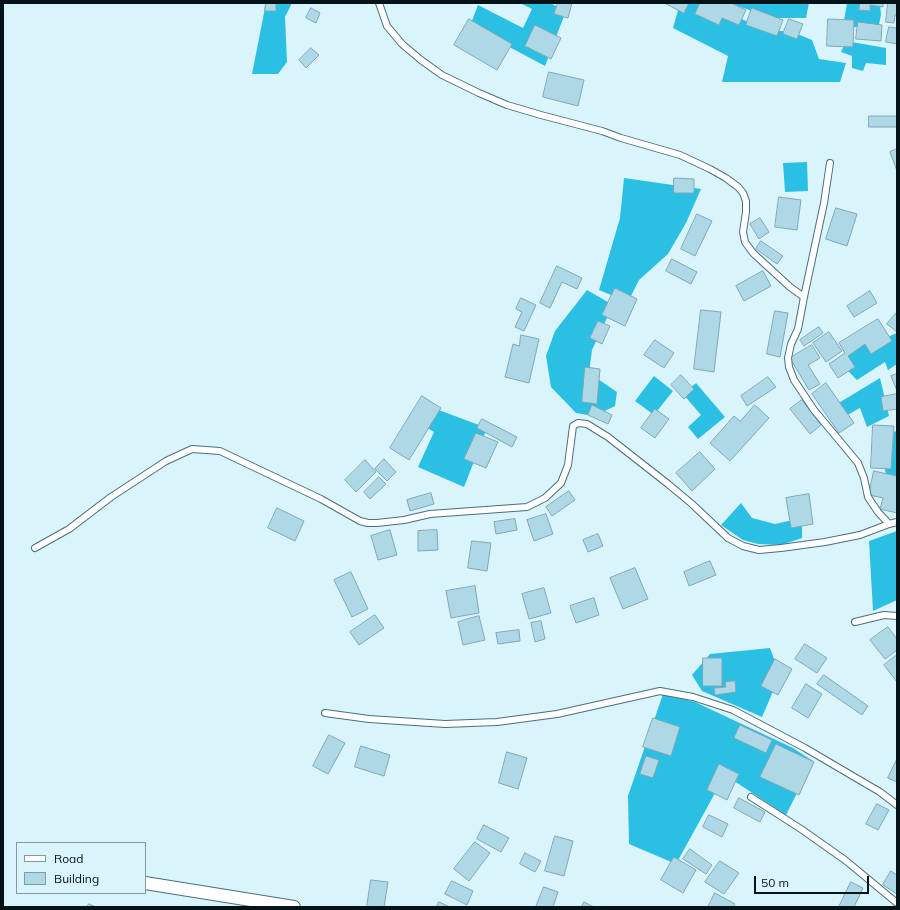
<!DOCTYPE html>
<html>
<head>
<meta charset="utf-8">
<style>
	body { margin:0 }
	#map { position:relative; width:900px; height:910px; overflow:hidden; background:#daf4fc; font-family:Mulish,sans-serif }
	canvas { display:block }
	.frame { position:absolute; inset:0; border:4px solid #041318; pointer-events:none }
	.legend { position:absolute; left:16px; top:842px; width:130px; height:52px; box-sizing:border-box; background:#daf4fc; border:1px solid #849aa1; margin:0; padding:5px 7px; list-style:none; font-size:12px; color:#041318 }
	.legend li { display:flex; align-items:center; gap:8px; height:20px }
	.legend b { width:20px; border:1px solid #849aa1 }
	.scale { position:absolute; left:754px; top:876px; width:115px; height:18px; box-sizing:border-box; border:2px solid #041318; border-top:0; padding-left:5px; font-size:12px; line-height:14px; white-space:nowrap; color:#041318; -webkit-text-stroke:3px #daf4fc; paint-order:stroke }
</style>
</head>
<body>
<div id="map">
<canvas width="900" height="910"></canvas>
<div class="frame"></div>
<ul class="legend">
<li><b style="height:5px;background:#fff"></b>Road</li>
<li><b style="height:11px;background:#aed8e6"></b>Building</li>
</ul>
<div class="scale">50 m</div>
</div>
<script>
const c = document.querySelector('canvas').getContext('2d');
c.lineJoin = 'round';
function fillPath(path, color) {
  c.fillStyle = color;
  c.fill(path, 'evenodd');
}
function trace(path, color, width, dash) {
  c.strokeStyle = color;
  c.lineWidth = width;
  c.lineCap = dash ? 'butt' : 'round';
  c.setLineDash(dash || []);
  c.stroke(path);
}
const forest = new Path2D(`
	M266,3H292L285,17L287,62L278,74H252Z
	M520,3H550L566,11L545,66L470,26L478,5L523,28L532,9Z
	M680,3H698L726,13L767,29L795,33L812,40L819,59L846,63L840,82H722L728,56L673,28Z
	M730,3H809L806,18H771Z
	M847,3H880L881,15L878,29L843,26Z
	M846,41L886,48V65L866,63L863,71L852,68V56L841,52Z
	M807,162L808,191L785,192L783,163Z
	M624,178L701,189L686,223L668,254L639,280L628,302L599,290L620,218Z
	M587,290L613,305L592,350L589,373L617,392L615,406L594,416L576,413L551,387L546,356L555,331Z
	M897,333V364L888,370L885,362L857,380L839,362L864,336L876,342Z
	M654,376L673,391L654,415L635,401Z
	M880,378L889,416L867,427L860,408L842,418L837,404Z
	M696,383L725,417L698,439L688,427L701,415L683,394Z
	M428,406L487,428L464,487L418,467L434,432L421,424Z
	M897,431V485L889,487L877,436Z
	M741,503L752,518L775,524L802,518V538L781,545L758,544L743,540L721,525Z
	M897,531V600L873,611L869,541Z
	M770,648L780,675L762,717L702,691L692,675L710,654Z
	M663,694L695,702L793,748L813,761L786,815L725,775L676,864L629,844L628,796Z`);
const building = new Path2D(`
	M266,3H276V11H265Z
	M558,3H572L568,18L554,14Z
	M665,3H689L684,13Z
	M700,3H731L746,10L739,25L722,18L719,25L695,14Z
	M860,3H883V7L870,5V11L859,10Z
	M888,3H897V15H895L894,23L886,22Z
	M311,8L320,13L316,23L306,18Z
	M752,8L783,20L777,36L746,25Z
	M469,19L512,44L497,70L454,45Z
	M789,19L803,24L797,39L783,34Z
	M828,19L854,20L853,47L827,46Z
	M858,22L882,25L881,41L856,39Z
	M535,25L561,38L551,59L525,46Z
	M889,27L897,28V44L886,42Z
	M311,48L319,55L306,68L299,60Z
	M549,72L584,80L578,106L543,97Z
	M869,116H897V127H869Z
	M897,149V171L890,152Z
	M674,178L694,179V193H674Z
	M779,197L801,200L797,230L775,227Z
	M836,208L857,214L847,246L826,239Z
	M697,214L712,221L695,256L681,249Z
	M760,218L769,232L759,239L750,224Z
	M761,241L783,256L777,264L756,249Z
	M672,259L697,272L691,284L666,271Z
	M557,266L582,278L577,289L562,282L550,308L540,303Z
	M763,271L771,286L744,301L736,286Z
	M615,288L637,299L625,326L602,315Z
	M870,291L877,303L854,317L847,306Z
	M521,298L536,305L524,331L515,327L522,312L516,309Z
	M701,310L721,312L714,372L694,369Z
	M775,311L788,313L780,357L767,354Z
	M897,312V332L887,324Z
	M878,319L892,341L871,354L865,344L848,356L855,367L838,378L829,364L845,353L839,343Z
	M598,321L610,326L602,344L590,338Z
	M819,327L823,333L804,346L800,340Z
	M829,332L842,351L826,362L813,343Z
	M521,335L539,339L529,383L505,377L513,344L519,346Z
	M655,340L674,353L664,368L644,355Z
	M812,345L820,358L808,365L820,384L809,390L790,358Z
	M585,367L600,369L597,404L582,402Z
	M897,374V391L891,376Z
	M681,375L694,389L684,399L671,385Z
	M768,377L776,387L747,406L741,396Z
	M826,383L854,423L839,433L812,394Z
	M897,394V409L883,411L881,397Z
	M422,396L441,408L409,460L390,448Z
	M802,400L821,425L810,434L790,409Z
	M592,405L612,415L608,424L588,415Z
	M755,405L769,418L730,461L710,443L734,416L740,421Z
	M655,409L669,419L655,438L641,428Z
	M482,419L517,437L512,447L477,428Z
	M873,425L894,426L891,469L871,468Z
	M476,433L498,442L486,468L464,459Z
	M700,452L715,469L692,491L676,473Z
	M384,459L396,472L387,481L375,469Z
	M365,460L376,472L356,492L345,480Z
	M874,471L897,476V513L880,509L883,498L869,495Z
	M379,477L386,484L370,499L364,492Z
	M569,491L575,500L552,516L546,507Z
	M431,493L434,504L410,511L407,500Z
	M809,494L813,524L791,528L786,498Z
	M277,508L304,521L295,541L268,528Z
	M546,514L553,534L534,541L527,520Z
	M515,519L517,530L496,534L494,522Z
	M390,530L397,555L378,560L371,536Z
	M437,530L438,550L418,551V531Z
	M598,534L603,546L588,552L583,540Z
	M472,541L491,543L487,571L468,568Z
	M710,561L716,575L689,586L684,572Z
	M635,568L648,599L623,609L610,578Z
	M351,572L368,609L352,617L334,580Z
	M475,586L479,613L451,618L446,591Z
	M544,588L551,613L529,619L522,594Z
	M594,598L599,615L576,623L570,606Z
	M375,615L384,628L359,645L350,632Z
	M479,616L485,640L463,645L458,622Z
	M541,621L545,639L535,642L531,623Z
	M888,627L897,639V650L885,659L870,640Z
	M519,630L520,641L498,644L496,633Z
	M805,644L827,658L817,673L795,659Z
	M897,655V682L884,665Z
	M703,658H722V686H703Z
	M775,659L792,669L778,695L761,686Z
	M824,675L868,706L862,715L817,684Z
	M735,681L736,692L715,695L714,688L726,687L725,682Z
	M806,684L822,694L808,718L792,708Z
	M653,718L680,727L671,756L643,747Z
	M740,725L772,740L766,753L734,738Z
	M329,735L345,743L328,774L313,766Z
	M776,744L814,762L799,795L760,777Z
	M361,746L390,755L384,776L355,767Z
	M507,752L527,758L518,789L499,783Z
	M646,756L659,760L653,778L640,774Z
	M897,759V782L888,778Z
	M719,764L739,774L727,800L707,790Z
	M739,798L765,812L760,822L734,808Z
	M877,804L889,810L878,830L866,824Z
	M709,815L728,824L722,837L703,827Z
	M484,825L509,838L501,852L477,839Z
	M555,836L573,841L564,876L545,871Z
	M475,842L490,853L469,881L454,869Z
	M690,849L712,865L706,874L683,859Z
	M525,853L541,861L535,872L520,864Z
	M674,857L696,870L683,893L661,880Z
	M720,861L739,873L724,894L705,882Z
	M891,871L897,875V894L883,885Z
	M371,880L388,882L384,907H367Z
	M452,881L473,891L467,905L445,894Z
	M851,882L863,888L854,907H839Z
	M544,887L558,892L553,907H536Z
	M715,893L735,904L733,907H708Z
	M439,902L450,907H437Z
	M584,902L594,907H582Z
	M89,904L96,907H87Z`);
const service = new Path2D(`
	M379,3L387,26L402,44L421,60L442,75L479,93L507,105L541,115L602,131L621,138L680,155L710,169L726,178L738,187L743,193L746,201V212L743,232L745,242L753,253L790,287L804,297
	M830,163L824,203L804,297L798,329L791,344L788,358L789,367L794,380L814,410L858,463L864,478L868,497L878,512L889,524L897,522
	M35,548L69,529L111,497L166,461L192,449L220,451L321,499L360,521L368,523H377L404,520L430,514L527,507L545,498L561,483L568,465L573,426L578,423L587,424L608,437L668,484L692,504L728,538L743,546L759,550L781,548L825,542L860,535L889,524
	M855,622L884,615L897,616
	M325,713L369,719L445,724L497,722L557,714L660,691L693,697L733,710L805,748L880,792L897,805
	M751,797L801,829L845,860L897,903`);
const minor = new Path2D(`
	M145,883L294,907`);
fillPath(forest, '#2cbfe4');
fillPath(building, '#aed8e6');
trace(building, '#7fa8b5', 1);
trace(service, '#48707c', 8);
trace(minor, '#48707c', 14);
trace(service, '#fff', 6);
trace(minor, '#fff', 12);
</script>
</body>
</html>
